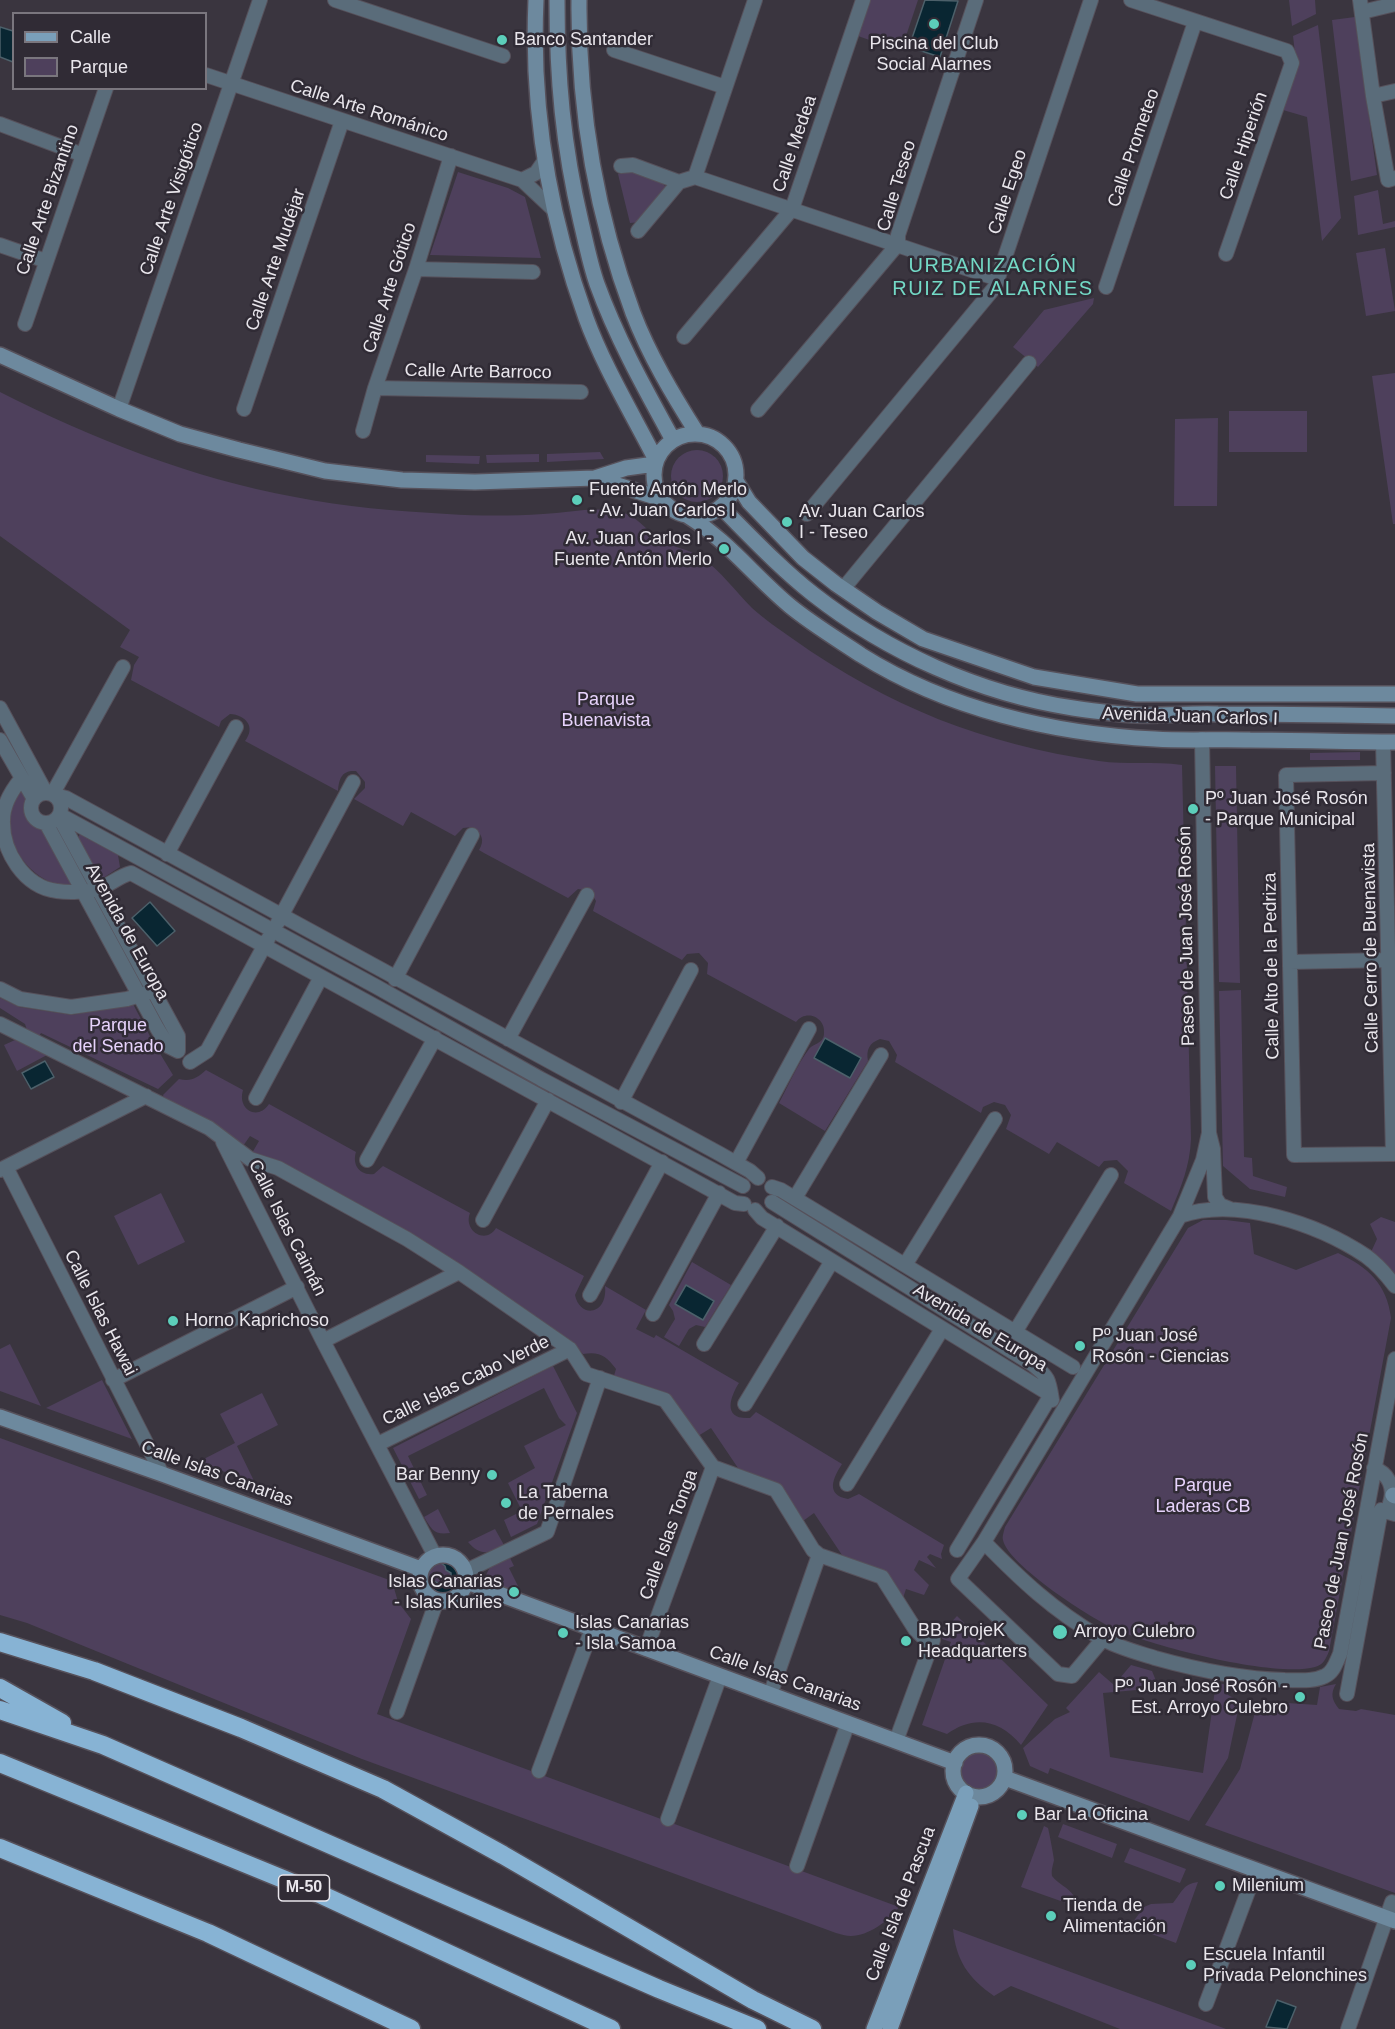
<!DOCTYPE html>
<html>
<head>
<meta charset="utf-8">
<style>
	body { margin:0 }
	#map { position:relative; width:1395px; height:2029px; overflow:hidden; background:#3a353f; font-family:Helvetica,sans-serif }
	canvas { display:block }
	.legend { position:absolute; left:12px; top:12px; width:195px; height:78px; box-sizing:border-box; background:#302b35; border:2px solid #7a767e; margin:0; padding:8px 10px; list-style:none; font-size:18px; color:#e9e6ec }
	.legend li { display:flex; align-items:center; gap:12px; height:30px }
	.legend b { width:30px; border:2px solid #7a767e }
</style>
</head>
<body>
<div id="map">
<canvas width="1395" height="2029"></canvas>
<ul class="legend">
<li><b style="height:8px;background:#7a9fba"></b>Calle</li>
<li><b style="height:16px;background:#4e405c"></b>Parque</li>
</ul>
</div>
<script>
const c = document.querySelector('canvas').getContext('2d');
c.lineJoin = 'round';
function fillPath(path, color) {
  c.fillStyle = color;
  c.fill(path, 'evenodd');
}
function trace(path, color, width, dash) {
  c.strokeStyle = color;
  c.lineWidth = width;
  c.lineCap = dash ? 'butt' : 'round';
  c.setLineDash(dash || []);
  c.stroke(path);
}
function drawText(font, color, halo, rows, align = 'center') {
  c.font = font + ' Helvetica,sans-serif';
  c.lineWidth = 5;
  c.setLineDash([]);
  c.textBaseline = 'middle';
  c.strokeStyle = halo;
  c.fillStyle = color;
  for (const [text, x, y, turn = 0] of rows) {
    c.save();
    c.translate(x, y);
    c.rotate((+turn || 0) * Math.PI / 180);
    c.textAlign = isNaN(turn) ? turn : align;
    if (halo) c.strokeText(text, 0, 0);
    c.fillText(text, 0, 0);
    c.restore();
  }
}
const green = new Path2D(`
	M870,0H918L901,51L858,36Z
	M1289,0H1315L1316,14L1292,26Z
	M1355,17L1377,175L1351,181L1332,20Z
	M1318,25L1341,218L1322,241L1307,117L1283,110L1297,70L1293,36Z
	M632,171L662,181L666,188L640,222L630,223L618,174Z
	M458,172L508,188L525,197L541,258L430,255Z
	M1378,190L1383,224L1395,221V227L1358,235L1354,196Z
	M1385,248L1395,311L1366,316L1356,253Z
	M1094,298L1093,304L1038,367L1013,347L1044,310Z
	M1395,373V524H1393L1372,376Z
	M0,392C93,439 191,478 295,497C345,507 396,511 447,514C479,516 512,516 543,514C568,513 596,506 620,512C635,515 645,528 656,537C671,548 688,548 702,558C721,571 736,592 752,608C764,619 779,629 793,639C889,707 983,744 1099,761C1126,765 1154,761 1182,765L1191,1139C1190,1166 1181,1187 1171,1211L1124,1183L1128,1171L1117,1160L1104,1161L1099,1167L1057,1142L1049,1154L1006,1129L1011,1115L1005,1105L994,1102L983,1107L981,1113L895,1062L897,1055L889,1041L880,1039C869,1043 866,1050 868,1061L825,1131L779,1103C788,1086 797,1065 809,1049C814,1043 823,1044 824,1034C826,1017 806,1009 796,1022L707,974L708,963L699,953L687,954L682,960L593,911L596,901L590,891L578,889L568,898L484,853L479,850C485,840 482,834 473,827L463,828L455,836L411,812L403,826L354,799L365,788V782L356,771C342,770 339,778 338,791L245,741C256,727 246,715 230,714L221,721L219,727L131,680L134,665L139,657L120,647L130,630L0,536Z
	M1229,411H1307V452H1229Z
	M1218,418L1217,506H1174L1175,419Z
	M671 476a26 26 0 1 1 52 0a26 26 0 1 1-52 0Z
	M600,452L604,459L547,462V454Z
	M539,454V462L487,463L486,455Z
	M426,455L480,456L479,464L426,462Z
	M1360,752V760H1310V753Z
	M1215,766H1236L1240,983L1219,982Z
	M22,788L27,798L24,810C29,819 32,828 43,829L74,885C44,889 16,861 11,833C8,816 13,802 22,788Z
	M80,834L118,855L120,867L100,880L78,838Z
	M1241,990L1244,1157L1252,1158L1253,1176L1287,1187L1285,1197L1250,1189L1223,1166L1219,991Z
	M0,998L19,1007L72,1015L133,1004L153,1042L173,1075L158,1089L41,1033L37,1040L28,1033L25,1024L0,1008Z
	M15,1040L47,1055L17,1071L4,1045Z
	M206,1070L243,1090C237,1110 258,1121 269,1104L356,1152C352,1164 359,1176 374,1174L383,1166L470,1213C463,1231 486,1245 496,1228L584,1276L575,1295C580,1319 608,1315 605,1286L646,1310L636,1329L654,1338L656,1335L739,1383C730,1397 722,1420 750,1418L756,1412L842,1464C833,1478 825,1495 848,1499L859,1494L944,1545L941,1554L942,1559L930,1554L927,1557L936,1568L919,1560L914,1570L929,1585L924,1595L906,1589L903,1598L885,1573L844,1558L814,1513L803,1521L780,1485L738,1468L711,1428L698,1436L675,1404L613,1379L616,1369C607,1356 599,1351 583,1354L576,1346L462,1266L378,1215L280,1162L252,1153L259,1141L250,1136L243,1146L165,1101L163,1095L179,1079C191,1082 197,1078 206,1070Z
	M161,1193L185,1242L138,1265L114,1216Z
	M1381,1217L1395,1222V1274L1371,1252L1377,1239L1370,1224Z
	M1203,1220H1226L1250,1223L1254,1254L1296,1270L1338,1253C1368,1267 1387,1284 1391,1318L1329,1651C1326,1659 1323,1665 1315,1667C1275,1678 1156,1647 1117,1630C1093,1620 1008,1565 1003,1540C1002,1537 1004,1531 1005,1527L1188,1228Z
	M692,1262L731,1285L705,1327L696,1325L689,1329L679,1346L664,1337L675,1319L673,1311L669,1305Z
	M10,1344L41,1406L0,1391V1349Z
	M553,1366L577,1413L537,1524L511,1537L504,1520L522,1511L508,1483L535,1468L524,1446L566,1425L559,1418L544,1388L408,1456L427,1495L419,1499L393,1448Z
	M102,1380L132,1439L46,1408Z
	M262,1393L278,1425L237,1446L255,1483L198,1462L235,1443L220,1414Z
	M0,1438L392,1581L398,1602L411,1619L377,1714L899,1907C889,1921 868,1936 851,1936C846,1936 841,1934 836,1933L362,1759L27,1623L0,1615Z
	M438,1509L450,1533C434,1535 432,1530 424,1517Z
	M495,1529L504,1545C489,1553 481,1557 468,1542Z
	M510,1558L514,1566L509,1568L519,1588L514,1592L490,1582L486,1575L490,1567Z
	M442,1559L445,1560L442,1561L452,1575L441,1585L429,1584L431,1587C423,1575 428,1564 442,1559Z
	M957,1616L1048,1705L1021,1745C1000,1719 973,1715 947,1734L922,1725L951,1642L942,1639L945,1629Z
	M1131,1665L1152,1671L1159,1688L1103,1693L1110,1757L1203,1773L1216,1683L1229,1685L1228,1695L1240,1701L1228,1758L1189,1821L1050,1768L1048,1774L1030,1766L1023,1748L1055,1719L1070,1712L1066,1708L1099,1672L1114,1685Z
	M1336,1684C1330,1694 1332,1700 1339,1709L1356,1711L1361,1709L1395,1715V1893L1205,1825L1240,1769L1258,1701L1317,1705L1320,1687Z
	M961 1771a18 18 0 1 1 36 0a18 18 0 1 1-36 0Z
	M1063,1824L1117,1844L1112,1858L1058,1837Z
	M1044,1826L1048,1828C1049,1831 1054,1858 1054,1860C1053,1866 1051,1869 1052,1876C1058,1884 1068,1887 1074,1896L1072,1905L1021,1887Z
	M1130,1848L1186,1869L1180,1883L1124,1862Z
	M1198,1882L1176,1943L1130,1926L1144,1907L1151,1904L1173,1903C1182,1892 1183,1884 1198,1882Z
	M953,1929L1202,2020L1226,2029H1120L1011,1986L994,1996C968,1978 956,1960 953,1929Z`);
const water = new Path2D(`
	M925,0L958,1L940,57L909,47Z
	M0,27L13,31V62L0,57Z
	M150,902L175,931L157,946L132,918Z
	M825,1038L861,1058L850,1078L814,1058Z
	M45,1061L54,1077L31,1089L22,1073Z
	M686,1285L714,1301L703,1320L675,1304Z
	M445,1560C460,1565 464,1577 455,1590C445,1596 435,1595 429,1584L432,1580L441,1585L451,1577V1573L446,1570L445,1566L441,1563Z
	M1277,2000L1296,2007L1287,2029L1266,2027Z`);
const street = new Path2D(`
	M335,0L503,56
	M1131,0L1287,51L1292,63L1226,254
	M1360,0L1373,96L1388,180L1395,178
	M1362,12L1395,4
	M614,50L725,87
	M206,75L522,180L555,211
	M1373,96L1395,91
	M0,124L83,155
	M621,166L633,165L679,182L695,177
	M695,177L998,279
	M695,177L755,0
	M522,180L536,173L545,160
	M638,231L679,182
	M0,245L46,261
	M416,269L533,272
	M1106,287L1195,22
	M25,324L106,88
	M684,337L792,209L863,0
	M375,388L581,392
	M119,409L260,0
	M244,409L342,121
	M758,410L898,244V235L976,0
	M363,431L375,388L416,269L451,156
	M807,514L995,287L1091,0
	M843,589L1029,363
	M0,708L46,793
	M1202,739L1209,1133L1213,1149L1215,1197L1220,1205L1230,1209
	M0,740L34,799
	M1383,742L1393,1154L1294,1155L1286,775L1384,773
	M21,779C12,790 3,805 3,820C2,851 24,887 57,891C69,893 87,892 98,889C110,885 119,876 131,873L735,1203L744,1204
	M31 808a15 15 0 1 1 30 0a15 15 0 1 1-30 0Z
	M53,793L123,667
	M55,795L66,798L720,1154L750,1171L758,1178
	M60,815L377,987L541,1079L743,1186
	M46,823L157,1028L168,1046L178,1051V1036L59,817
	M167,854L236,727
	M278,922L353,782
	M1290,962L1389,960
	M395,979L472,835
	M0,989L20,999L71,1007L127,999L147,993
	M0,1024L209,1128L250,1159L278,1168L407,1239L459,1272L570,1349L586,1374L665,1400L713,1467L776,1490L813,1550L819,1555L882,1577L915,1629L922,1636L933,1640L896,1741
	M508,1039L587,895
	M190,1062L207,1051L268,939
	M256,1098L321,977
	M621,1102L691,970
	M223,1142L323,1341L435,1556
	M367,1160L435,1038
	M736,1163L809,1029
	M6,1167L162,1474
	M0,1170L146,1096
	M772,1187L781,1190L1073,1367
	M795,1198L881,1055
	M772,1202L1032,1364C1049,1377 1049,1380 1052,1400
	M755,1210L762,1218L1051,1395L957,1550
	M1180,1216C1236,1196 1318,1224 1366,1256C1377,1264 1386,1274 1395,1286
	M483,1220L548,1100
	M905,1265L995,1119
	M590,1295L662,1162
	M653,1314L719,1193
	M1015,1332L1111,1175
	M323,1341L459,1272
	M704,1344L777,1226
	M113,1380L297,1287
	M745,1404L832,1261
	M378,1444L570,1349
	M1374,1468C1389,1474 1395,1488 1390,1503
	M847,1484L942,1329
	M984,1542C1021,1580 1053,1610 1099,1637C1116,1647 1136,1652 1155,1658C1198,1670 1240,1679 1285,1680C1298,1680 1313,1682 1325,1676C1334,1672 1336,1662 1340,1654L1395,1359
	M466,1571L547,1532L600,1378
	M1103,1639L1072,1676L1058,1674L958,1579L984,1542L1180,1216L1203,1160L1209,1133
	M646,1649L713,1467
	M1347,1694L1381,1510L1395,1514
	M770,1695L819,1555
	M397,1712L437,1600
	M539,1771L592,1629
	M668,1819L720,1676
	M797,1866L848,1723
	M1206,2004L1256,1870
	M1348,2029L1392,1902`);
const secondary = new Path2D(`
	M536,0C531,108 549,215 586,318C603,365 633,415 656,460
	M557,0C557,78 563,146 581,222C586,243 590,264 597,284C617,339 645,389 673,440
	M579,0C578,108 595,211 633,313C649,355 673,395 697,433
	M0,355L119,409L180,434L239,450L325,471L402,480L475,482L595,478L626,468L655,464
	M654 475a41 41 0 1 1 82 0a41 41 0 1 1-82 0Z
	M595,478L662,499
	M736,481L749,502L803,558L836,584L877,612L923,639L1034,677L1137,694H1395
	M721,507C751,537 780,568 813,594C887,652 980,694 1073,708C1094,711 1116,714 1136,715C1163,716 1191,713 1218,714C1277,714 1336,715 1395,716
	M688,516C728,541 754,576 790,606C812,624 837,639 861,655C947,709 1054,734 1155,739C1186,741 1218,739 1250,740C1298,740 1347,742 1395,742
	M0,1417L162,1474L421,1569
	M1393,1495L1395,1496
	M420 1578a23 23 0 1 1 46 0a23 23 0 1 1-46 0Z
	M467,1582L955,1763
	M953 1771a26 26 0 1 1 52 0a26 26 0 1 1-52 0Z
	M1005,1778L1395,1921`);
const primary = new Path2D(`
	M874,2029L966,1793
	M890,2029L971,1806`);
const highway = new Path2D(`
	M0,1642L94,1671L241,1728L383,1789L503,1855L753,2000L812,2029
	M0,1688L62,1723
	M0,1710L103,1745L659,1989L757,2029
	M0,1763L322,1895L611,2029
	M0,1848L208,1933L411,2029`);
const markers = [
	[934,24,6,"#5cceba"],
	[502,40,6,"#5cceba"],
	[577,500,6,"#5cceba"],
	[787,522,6,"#5cceba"],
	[724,549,6,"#5cceba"],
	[1193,809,6,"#5cceba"],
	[173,1321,6,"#5cceba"],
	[1080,1346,6,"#5cceba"],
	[492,1475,6,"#5cceba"],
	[506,1503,6,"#5cceba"],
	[514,1592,6,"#5cceba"],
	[1060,1632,8,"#5cceba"],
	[563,1633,6,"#5cceba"],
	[906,1641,6,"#5cceba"],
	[1300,1697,6,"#5cceba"],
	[1022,1815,6,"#5cceba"],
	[1220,1886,6,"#5cceba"],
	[1051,1916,6,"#5cceba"],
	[1191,1965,6,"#5cceba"]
];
const shields = [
	[304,1888,51]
];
const shieldNames = [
	["M-50",304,1888]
];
const poiNames = [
	["Banco Santander",514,40],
	["Piscina del Club",934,44,"center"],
	["Social Alarnes",934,65,"center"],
	["Fuente Antón Merlo",589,490],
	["- Av. Juan Carlos I",589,511],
	["Av. Juan Carlos",799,512],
	["I - Teseo",799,533],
	["Av. Juan Carlos I -",712,539,"right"],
	["Fuente Antón Merlo",712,560,"right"],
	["Pº Juan José Rosón",1205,799],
	["- Parque Municipal",1205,820],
	["Horno Kaprichoso",185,1321],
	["Pº Juan José",1092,1336],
	["Rosón - Ciencias",1092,1357],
	["Bar Benny",480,1475,"right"],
	["La Taberna",518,1493],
	["de Pernales",518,1514],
	["Islas Canarias",502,1582,"right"],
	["- Islas Kuriles",502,1603,"right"],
	["Islas Canarias",575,1623],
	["- Isla Samoa",575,1644],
	["BBJProjeK",918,1631],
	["Headquarters",918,1652],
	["Arroyo Culebro",1074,1632],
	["Pº Juan José Rosón -",1288,1687,"right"],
	["Est. Arroyo Culebro",1288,1708,"right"],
	["Bar La Oficina",1034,1815],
	["Milenium",1232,1886],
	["Tienda de",1063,1906],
	["Alimentación",1063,1927],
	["Escuela Infantil",1203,1955],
	["Privada Pelonchines",1203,1976]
];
const streetNames = [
	["Calle Arte Románico",369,111,18],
	["Calle Medea",795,144,-71],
	["Calle Hiperión",1244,146,-71],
	["Calle Prometeo",1134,148,-71],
	["Calle Teseo",897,186,-73],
	["Calle Egeo",1008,192,-72],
	["Calle Arte Visigótico",172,199,-71],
	["Calle Arte Bizantino",48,200,-71],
	["Calle Arte Mudéjar",276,260,-71],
	["Calle Arte Gótico",390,288,-72],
	["Calle Arte Barroco",478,372,1],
	["Avenida Juan Carlos I",1190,717,2],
	["Avenida de Europa",127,932,61],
	["Paseo de Juan José Rosón",1187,936,-91],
	["Calle Cerro de Buenavista",1371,948,-91],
	["Calle Alto de la Pedriza",1272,966,-91],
	["Calle Islas Caimán",287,1228,63],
	["Calle Islas Hawai",100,1313,63],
	["Avenida de Europa",980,1328,31],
	["Calle Islas Cabo Verde",466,1381,-26],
	["Calle Islas Canarias",217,1474,20],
	["Calle Islas Tonga",669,1535,-70],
	["Paseo de Juan José Rosón",1342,1541,-79],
	["Calle Islas Canarias",785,1679,20],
	["Calle Isla de Pascua",901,1904,-69]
];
const parkNames = [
	["Parque",606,700],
	["Buenavista",606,721],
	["Parque",118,1026],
	["del Senado",118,1047],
	["Parque",1203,1486],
	["Laderas CB",1203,1507]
];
const neighbourhoodNames = [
	["URBANIZACIÓN",993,266],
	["RUIZ DE ALARNES",993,289]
];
fillPath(green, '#4e405c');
fillPath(water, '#092632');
trace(water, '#4c606a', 1.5);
trace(street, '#56515b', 16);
trace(secondary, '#56515b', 18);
trace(primary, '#56515b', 18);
trace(highway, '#56515b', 21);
trace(street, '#5a6c7a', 14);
trace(secondary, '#6d899e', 15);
trace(primary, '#7a9fba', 15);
trace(highway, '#87b3d4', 18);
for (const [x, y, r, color] of markers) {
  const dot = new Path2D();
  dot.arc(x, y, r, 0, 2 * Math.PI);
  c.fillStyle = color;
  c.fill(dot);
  trace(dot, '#302b35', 2);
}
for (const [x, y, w] of shields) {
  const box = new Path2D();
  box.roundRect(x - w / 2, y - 13, w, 26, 4.5);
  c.fillStyle = '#302b35';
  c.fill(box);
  trace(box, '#e9e6ec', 1.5);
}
drawText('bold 16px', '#e9e6ec', null, shieldNames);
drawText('18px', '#e9e6ec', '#302b35', poiNames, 'left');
drawText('18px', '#e9e6ec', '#302b35', streetNames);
drawText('18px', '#e7d3fc', '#302b35', parkNames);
c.letterSpacing = '1.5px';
drawText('20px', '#73d9c6', '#302b35', neighbourhoodNames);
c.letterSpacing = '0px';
</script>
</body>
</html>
